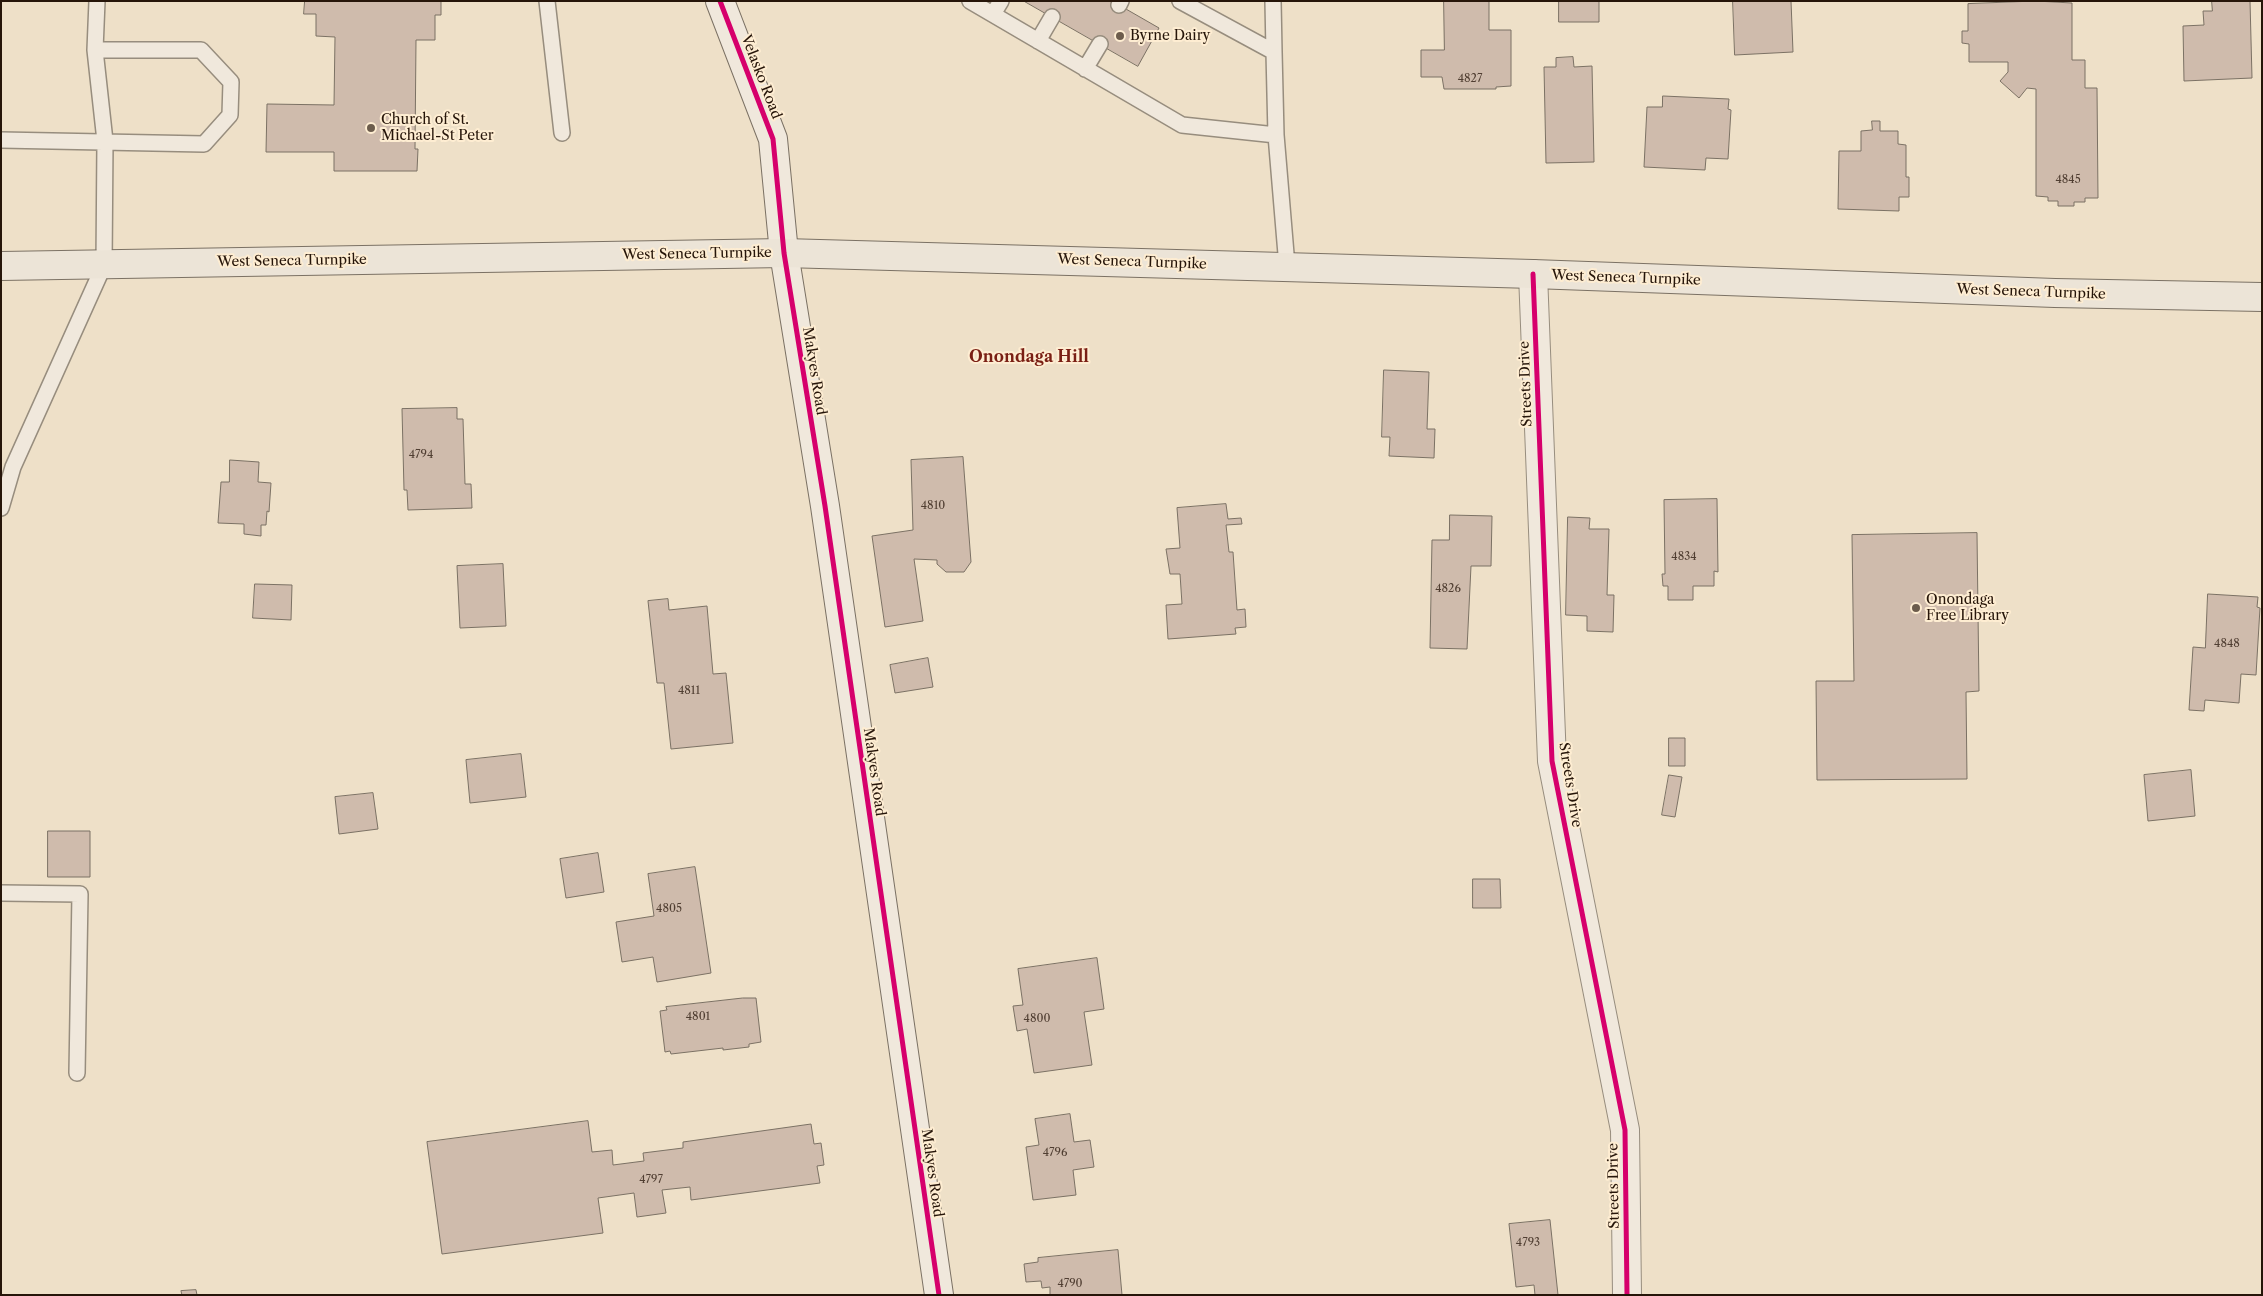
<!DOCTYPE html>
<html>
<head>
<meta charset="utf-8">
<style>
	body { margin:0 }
	#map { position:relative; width:2263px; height:1296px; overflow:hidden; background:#eee0c8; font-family:"Libre Caslon Text",serif }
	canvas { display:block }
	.frame { position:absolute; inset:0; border:2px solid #261509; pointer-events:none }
</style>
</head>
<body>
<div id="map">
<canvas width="2263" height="1296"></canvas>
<div class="frame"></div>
</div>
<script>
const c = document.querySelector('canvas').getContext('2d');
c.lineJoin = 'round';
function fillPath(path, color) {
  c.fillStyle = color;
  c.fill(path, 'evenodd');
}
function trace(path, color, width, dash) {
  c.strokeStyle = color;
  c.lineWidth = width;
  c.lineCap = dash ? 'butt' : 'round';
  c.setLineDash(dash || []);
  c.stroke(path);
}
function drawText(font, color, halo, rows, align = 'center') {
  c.font = font + ' "Libre Caslon Text",serif';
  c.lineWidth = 4;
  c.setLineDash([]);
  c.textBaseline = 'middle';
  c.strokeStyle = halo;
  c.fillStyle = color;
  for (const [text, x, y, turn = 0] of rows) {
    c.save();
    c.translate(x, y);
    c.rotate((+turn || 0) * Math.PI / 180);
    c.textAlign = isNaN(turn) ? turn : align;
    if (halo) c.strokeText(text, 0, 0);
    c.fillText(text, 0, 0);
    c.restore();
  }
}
const building = new Path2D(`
	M305,1H441V15H435V40H416L415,149H418L417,171H334V152H266L267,104L334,105L335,37L316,36V14H304Z
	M1024,1H1112L1159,28L1138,66Z
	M1444,1H1489V30H1511V86L1496,87V89H1444L1442,77H1421V50H1444Z
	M1559,1H1599V22H1559Z
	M1733,1H1791L1793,52L1735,55Z
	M2036,1L2072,3V60H2085V88H2097L2098,198H2085V202H2074V206H2058V201H2048V197L2036,196V89L2027,88L2019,98L2000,81L2008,72V62H1969V44L1962,43V31H1968V4Z
	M2212,1H2250L2252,78L2184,81L2183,26L2204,25L2203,11H2212Z
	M1573,57L1574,67L1592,66L1594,162L1546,163L1544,67H1556V58Z
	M1663,96L1729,99L1728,109L1731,110L1728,159L1706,158L1705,170L1644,167L1647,107H1662Z
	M1872,121H1880V131H1898V144L1906,145V177H1909V197H1899V211L1838,209L1839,151H1861V131L1872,130Z
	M1384,370L1429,372L1427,429H1435L1434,458L1389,456L1390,437H1382Z
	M457,408V419H463L465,484H471L472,508L408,510L407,490H404L402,409Z
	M963,457L971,562L964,572H946L937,564V560L914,559L923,621L885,627L872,536L913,530L911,460Z
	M230,460L259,462L258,482L271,483L269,512L267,511L266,525H261V536L244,534V524L218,523L221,482H229Z
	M1717,499L1718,572L1714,571V586H1693V600H1668V586H1663L1662,574H1665L1664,500Z
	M1226,504L1228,519L1241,518L1242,524L1226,525L1229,552H1233L1237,610L1245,609L1246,627L1235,628L1236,634L1168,639L1166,605L1182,604L1180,574H1170L1166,549L1180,548L1177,508Z
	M1450,515L1492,516L1491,566H1471L1467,649L1430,648L1432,540H1449Z
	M1568,517L1590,518L1589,529H1609L1607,595H1614L1613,632L1587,631V616L1566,615Z
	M1977,533L1979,691L1966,692L1967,779L1817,780L1816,681H1854L1852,535Z
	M503,564L506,626L460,628L457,566Z
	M255,584L292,585L291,620L253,618Z
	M2208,594L2258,597L2257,607L2260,608L2256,675L2241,674L2239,703L2205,700L2204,711L2189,710L2193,647L2205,648Z
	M668,599L669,610L707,606L713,674L726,673L733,743L671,749L664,683H657L648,601Z
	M928,658L933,687L895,693L890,665Z
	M1669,738H1685V766H1669Z
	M521,754L526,797L470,803L466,760Z
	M2191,770L2195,816L2148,821L2144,775Z
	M1669,775L1682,777L1675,817L1662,815Z
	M373,793L378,829L339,834L335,797Z
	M48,831H90V877H48Z
	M598,853L604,892L566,898L560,859Z
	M695,867L711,973L657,982L653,957L622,962L616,922L654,916L648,874Z
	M1473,879H1500L1501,908H1473Z
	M1097,958L1104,1009L1084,1012L1092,1065L1034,1073L1027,1029L1017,1031L1013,1006L1023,1005L1018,969Z
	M743,998H756L761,1042L749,1044V1047L723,1050V1048L671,1054L670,1051L665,1052L660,1011L667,1010L666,1007Z
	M1070,1114L1074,1142L1090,1140L1094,1167L1073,1170L1076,1195L1033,1200L1026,1147L1039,1145L1035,1119Z
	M588,1121L592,1152L612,1150L613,1165L644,1161L643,1153L683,1148V1142L811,1124L814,1144L821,1143L824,1165L817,1166L820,1183L691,1200L690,1187L662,1190L666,1213L637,1217L634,1193L598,1198L603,1233L442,1254L427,1142Z
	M1550,1220L1558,1295H1535L1534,1285L1516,1287L1509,1224Z
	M1118,1250L1122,1295H1050V1287L1042,1288L1041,1281L1026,1282L1024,1264L1038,1262V1258Z
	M196,1290L197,1295H182L181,1291Z`);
const lane = new Path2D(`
	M547,1L562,133
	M970,1L1182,125L1276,135L1287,266
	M1180,1L1274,52L1276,135
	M1273,1L1274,52
	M1119,5L1121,1
	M993,14L1001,1
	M1038,41L1052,17
	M1085,69L1100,44
	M1,140L204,144L230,115L231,82L201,50H95
	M1,508L13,467L104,265L105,141L95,50L97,1
	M1,893L80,894L77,1073`);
const street = new Path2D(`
	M1533,274L1552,761L1625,1130L1627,1295`);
const secondary = new Path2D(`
	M720,1L773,139L784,253L825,506L939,1295`);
const primary = new Path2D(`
	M1,266L784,253L1533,274L2055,293L2262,297`);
const cycleway = new Path2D(`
	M720,1L773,139L784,253L825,506L939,1295
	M1533,274L1552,761L1625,1130L1627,1295`);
const markers = [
	[1120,36,5,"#6c5c4c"],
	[371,128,5,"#6c5c4c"],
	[1916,608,5,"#6c5c4c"]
];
const numberNames = [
	["4827",1470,79],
	["4845",2068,180],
	["4794",421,455],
	["4810",933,506],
	["4834",1684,557],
	["4826",1448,589],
	["4848",2227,644],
	["4811",689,691],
	["4805",669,909],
	["4801",698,1017],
	["4800",1037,1019],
	["4796",1055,1153],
	["4797",651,1180],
	["4793",1528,1243],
	["4790",1070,1284]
];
const poiNames = [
	["Byrne Dairy",1130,36],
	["Church of St.",381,120],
	["Michael-St Peter",381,136],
	["Onondaga",1926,600],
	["Free Library",1926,616]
];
const streetNames = [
	["Velasko Road",761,77,69],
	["West Seneca Turnpike",697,254,-1],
	["West Seneca Turnpike",292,261,-1],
	["West Seneca Turnpike",1132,262,2],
	["West Seneca Turnpike",1626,278,2],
	["West Seneca Turnpike",2031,292,2],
	["Makyes Road",814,371,81],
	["Streets Drive",1526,384,-92],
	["Makyes Road",874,772,82],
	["Streets Drive",1570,785,81],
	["Makyes Road",932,1173,82],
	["Streets Drive",1614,1186,-91]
];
const quarterNames = [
	["Onondaga Hill",1029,357]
];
fillPath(building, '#cfbbac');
trace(building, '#7b7164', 1);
trace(lane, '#978d7e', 18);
trace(street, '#978d7e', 30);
trace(secondary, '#7b7164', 30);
trace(primary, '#7b7164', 30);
trace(lane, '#f0e8dc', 15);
trace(street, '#f0e8dc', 28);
trace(secondary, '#f0e8dc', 28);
trace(primary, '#ece4d7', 28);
trace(cycleway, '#d6006c', 5);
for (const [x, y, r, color] of markers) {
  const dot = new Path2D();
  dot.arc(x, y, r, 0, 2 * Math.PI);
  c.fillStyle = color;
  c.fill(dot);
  trace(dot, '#feedd2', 2);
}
drawText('11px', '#503e32', null, numberNames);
drawText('14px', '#261509', '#feedd2', poiNames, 'left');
drawText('14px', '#261509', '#feedd2', streetNames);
drawText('bold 16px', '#7a1f14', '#feedd2', quarterNames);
</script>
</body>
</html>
